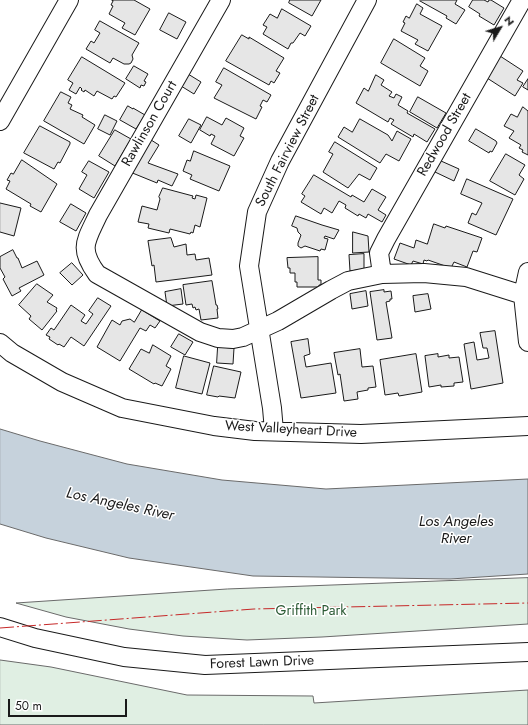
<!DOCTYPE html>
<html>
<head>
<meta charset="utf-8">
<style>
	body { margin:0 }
	#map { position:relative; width:528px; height:725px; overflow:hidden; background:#fff; font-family:Jost,sans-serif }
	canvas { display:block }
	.north { position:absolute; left:480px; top:8px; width:40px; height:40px; -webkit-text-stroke:3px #fff; paint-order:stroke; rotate:52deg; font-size:11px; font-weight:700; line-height:16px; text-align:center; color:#1a1a1a }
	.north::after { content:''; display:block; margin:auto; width:14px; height:18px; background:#1a1a1a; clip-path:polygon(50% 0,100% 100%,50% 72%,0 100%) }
	.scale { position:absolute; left:8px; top:699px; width:119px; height:18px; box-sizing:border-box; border:2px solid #1a1a1a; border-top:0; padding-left:5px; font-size:12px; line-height:14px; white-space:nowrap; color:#1a1a1a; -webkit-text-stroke:3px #fff; paint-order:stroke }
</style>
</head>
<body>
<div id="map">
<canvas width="528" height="725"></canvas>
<div class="north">N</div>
<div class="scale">50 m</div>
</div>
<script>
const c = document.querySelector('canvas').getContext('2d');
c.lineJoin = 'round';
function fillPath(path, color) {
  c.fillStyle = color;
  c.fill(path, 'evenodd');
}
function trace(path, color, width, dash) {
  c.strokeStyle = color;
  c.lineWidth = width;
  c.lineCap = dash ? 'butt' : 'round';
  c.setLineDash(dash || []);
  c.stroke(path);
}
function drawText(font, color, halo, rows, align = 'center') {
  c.font = font + ' Jost,sans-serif';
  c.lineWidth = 3;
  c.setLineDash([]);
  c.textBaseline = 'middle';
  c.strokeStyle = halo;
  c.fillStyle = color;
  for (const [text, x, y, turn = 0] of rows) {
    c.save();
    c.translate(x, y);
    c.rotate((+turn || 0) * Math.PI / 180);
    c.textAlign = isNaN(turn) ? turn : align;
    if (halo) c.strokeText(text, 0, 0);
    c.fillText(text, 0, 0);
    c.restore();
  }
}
const green = new Path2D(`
	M528,578V624L322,637L247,640L183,636L129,629L66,617L16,603L227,589Z
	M0,660L51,667L187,695L313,696L314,703L528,690V725H0Z`);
const water = new Path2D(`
	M0,429L40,441L127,464L222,480L326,489L528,479V574L450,579L253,576L129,558L46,538L0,524Z`);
const building = new Path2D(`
	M112,0H134L150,9L135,35L122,28L125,23L109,14L113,6L111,5L113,1Z
	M290,0H321L312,16L289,3Z
	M421,0H457L455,4L465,10L456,24L446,18L447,16L420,1Z
	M473,0H484L488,2L489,0H491L504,8L494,25L479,16L480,14L469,7Z
	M417,4L423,8L420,14L442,26L428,51L415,44L418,40L401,31L405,23L403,22L406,16L409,18Z
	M282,9L311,26L305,36L300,33L293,43H291L288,49L263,34L267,27L263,25L270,14L277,18Z
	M169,13L186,22L177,39L160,30Z
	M100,21L139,43L132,55L133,59L131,63L129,64H124L113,58L110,63L86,49L91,41L94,43L100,33L95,30Z
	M242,35L249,39V37L284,58L276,71L280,73L274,83L271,81L269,85L226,61Z
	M394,39L425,58L420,66L428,71L420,86L381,63Z
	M500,56L523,71L517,80L523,83L515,96L487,78Z
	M82,57L125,83L116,97L114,96L112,99L97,91L94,96L85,90L84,92L81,90L82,89L80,87L76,94L69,90L73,83L68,80Z
	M134,66L148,74L144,81L146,82L144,86L141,85L140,88L126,79Z
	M224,68L271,95L267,102L263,100L260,106L262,107L256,119L214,98L222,85L216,82Z
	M188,74L201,82L194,94L181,86Z
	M376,75L384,80L381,85L392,92L389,96L394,98L396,94L402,97L398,105L408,111L407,113L435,129L427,142L414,134L413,137L391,124L394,120L390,118L388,122L356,103L364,88L368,91Z
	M528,79V90L523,87Z
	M61,92L71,97L68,103L72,105L70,109L83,115L82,117L95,125L84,144L44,121Z
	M418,97L446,113L437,128L410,112Z
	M128,106L133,109V108L145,115L136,129L120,120Z
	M523,107L528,111V155L522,152L523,150L519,148L521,145L509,138L514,131L504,126L511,114L517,117Z
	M105,115L117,121L110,135L98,129Z
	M207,117L222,125L226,118L244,128L240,136L244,138L234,156L211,144L215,136L211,134L210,136L200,130Z
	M189,119L201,125L191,143L179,136Z
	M360,119L388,135L392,141L397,131L411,139L399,161L386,154L380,163L338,137L344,127L352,132Z
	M40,126L70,142V144L60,163L58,162L54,169L24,153Z
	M476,129L496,141L497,143L492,152L490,151L489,153L469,141Z
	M115,130L131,139L115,166L99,156Z
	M148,138L159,145L148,163L178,174L172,186L158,180L157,183L130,172Z
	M335,142L377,168L370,180L359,174L348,188L323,172L333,154L329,152Z
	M194,151L230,166L219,191L190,179L192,175L183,171L187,160L190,161Z
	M506,154L525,165L519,175L524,179L515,195L490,181Z
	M22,160L57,184L41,212L30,206L31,204L6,189L10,181L7,180L11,173L13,174Z
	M89,161L109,172L94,198L79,189L87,175L82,172Z
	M441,161L459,169L454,181L435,172Z
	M314,175L351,197L352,195L364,202L372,189L386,197L378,210L386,215L382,222L368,214L366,218L359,214L358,216L345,208L346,205L339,201L332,213L324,208L321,214L301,202L305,196L302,194Z
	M467,179L513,199L496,235L468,223L472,213L476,215L482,203L461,194Z
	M163,188L193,196L192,198L195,199L196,195L207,198L200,227L195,225L193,233L191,232L190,234L170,229L169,233L148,228L149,224L138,222L142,206L157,210L160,199L159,197Z
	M0,203L21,208L14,236L0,232Z
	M71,204L86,213L76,231L60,222Z
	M296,216L322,225L339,230L334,239L325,236L324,238L328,239L325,250L321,249L320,251L305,246L301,248L298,246V243L301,235L298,232L297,228L292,226Z
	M434,224L445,228L446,226L482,238L477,252L473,251L467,267L454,262L451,268L428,260L427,261L424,260L423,264L413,261L411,265L394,259L400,243L414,248L416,240L427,244Z
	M353,232L368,236L369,252L353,253Z
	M171,238L174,247L186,244L187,255L195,254L196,260L209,258L212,275L156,282L154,265L152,266L148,241Z
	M13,250L17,258H18L22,268L37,261L44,275L19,288L21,291L12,296L3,279L5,277L0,268V257Z
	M364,254V269L350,271L349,255Z
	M318,257V280H321V285H319V287H297V282H295V273H290V268H288L287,258Z
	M72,263L83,275L72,285L60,273Z
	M212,281L216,305H217L218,309H217L218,318L201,320L199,309L196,310L195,307L193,308L192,304L186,305L183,285Z
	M37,284L53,295L47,302L57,308L56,310L57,311L42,330L29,319L31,316L19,305Z
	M181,289L183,304L167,306L165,292Z
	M384,290V292L391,291L392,299H390V301L386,302L392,338L377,340L370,292Z
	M366,291L368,306L352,309L350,294Z
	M428,294L431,309L415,312L413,296Z
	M98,298L111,306L84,346L71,337L64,347L59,344L58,345L49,339L50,337L46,335L51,328L54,330L71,305L85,315L81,321L86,324L93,314L89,311Z
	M142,310L160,321L155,328L150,325L146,331L140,328L120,361L97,347L112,320L120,325L122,321L130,319L134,322Z
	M495,331L503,383L471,389L464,344L474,342L477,360L489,358L487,348H483L480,333Z
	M179,334L193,342L185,355L171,347Z
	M308,339L310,354L304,356L306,367L331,363L336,393L301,398L291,342Z
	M153,345L171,356L166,366L171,369L162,386L155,383L154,384L129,369L141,349L149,353Z
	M218,347L234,348L233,364L217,363Z
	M360,349L362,367L373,366L376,387L368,388V390L357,392L358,399L344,401L340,374L338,375L334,353Z
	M416,354L422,392L399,396L398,393L385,395L380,360Z
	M438,354V357L449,355V358L459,357L463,382L454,383V386L441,387V385L429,387L425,356Z
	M184,356L210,363L202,394L176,388Z
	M214,366L241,372L235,398L219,396L218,397L207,395Z`);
const minor = new Path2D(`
	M221,0L98,215C86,241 78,248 97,274L200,332L218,338L233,339L243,337L278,321L331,290L348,281L382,274L424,273L466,277L523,295
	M0,121L69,0
	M528,272L523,295L528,342
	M382,274L379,253L386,239L522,0
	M0,343L12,353L62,382L122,408L214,426L255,431L361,434L528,426
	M274,431L272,408L249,266L257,212L280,161L367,0
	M0,627L35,638L124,657L205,665L528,652`);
const power = new Path2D(`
	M0,628L254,609L528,603`);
const streetNames = [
	["Rawlinson Court",150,124,-60],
	["Redwood Street",445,135,-60],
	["South Fairview Street",288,151,-63],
	["West Valleyheart Drive",291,430,3],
	["Forest Lawn Drive",262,663,-2]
];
const parkNames = [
	["Griffith Park",311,612]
];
const waterNames = [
	["Los Angeles River",120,505,12],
	["Los Angeles",456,522],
	["River",456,539]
];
fillPath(green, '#e0efe3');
trace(green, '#6a6a6a', 1);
fillPath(water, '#c6d2dc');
trace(water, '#6a6a6a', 1);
fillPath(building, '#e6e6e6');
trace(building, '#1a1a1a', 1);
trace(minor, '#1a1a1a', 20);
trace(minor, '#fff', 18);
trace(power, '#c62828', 1, [14, 3, 2, 3]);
drawText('14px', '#1a1a1a', '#fff', streetNames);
drawText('14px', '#2b5a34', '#fff', parkNames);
drawText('italic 15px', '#1a1a1a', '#fff', waterNames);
</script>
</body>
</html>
